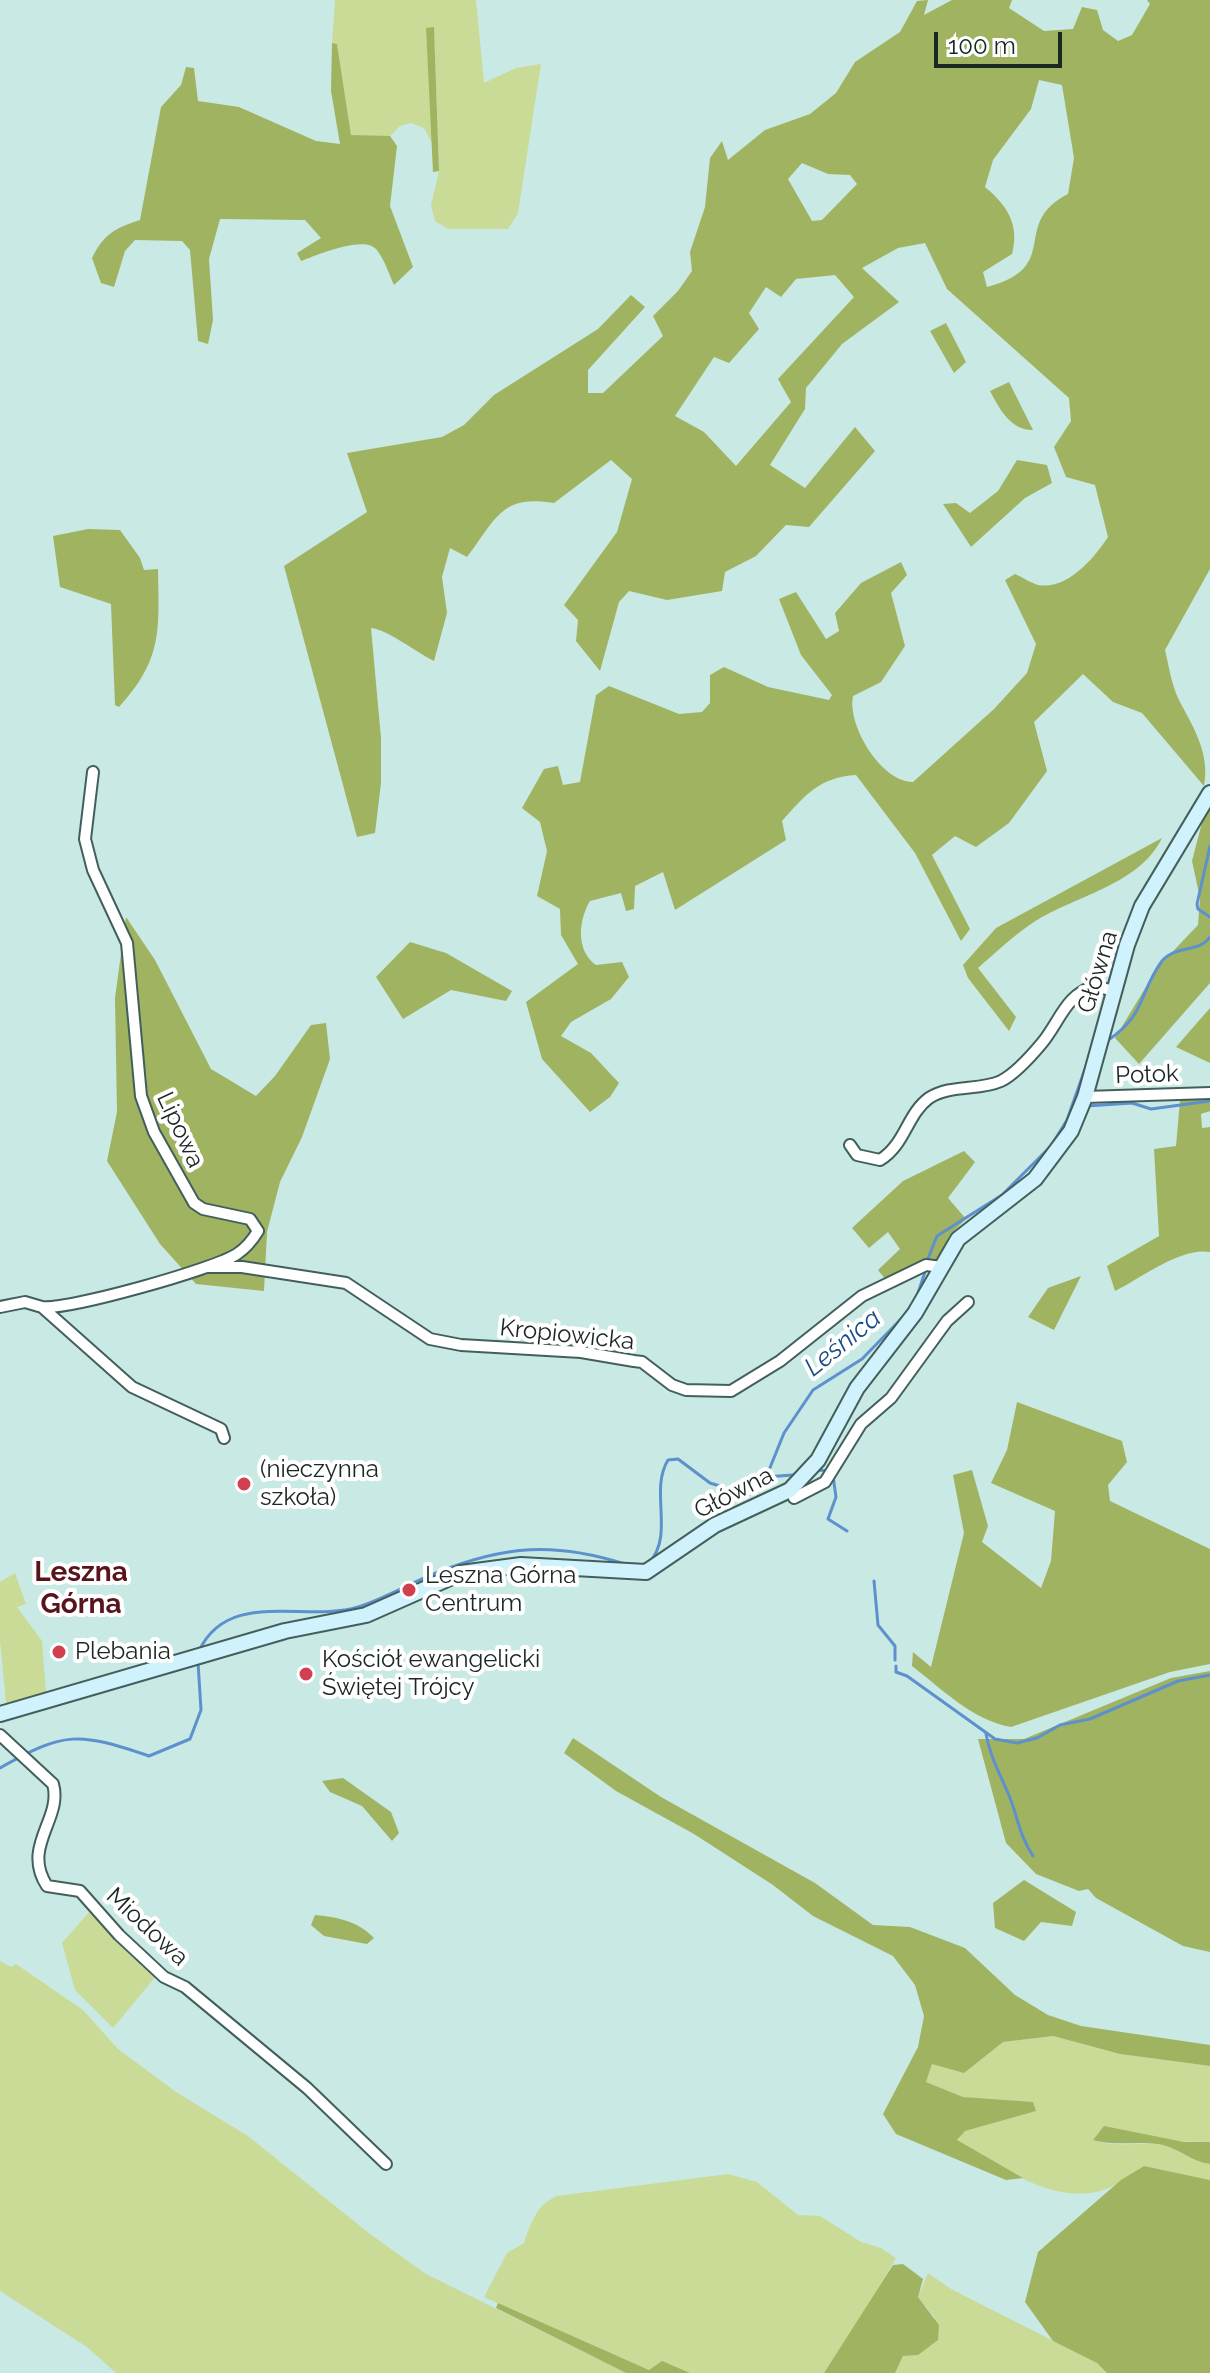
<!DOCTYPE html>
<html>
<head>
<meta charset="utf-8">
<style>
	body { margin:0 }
	#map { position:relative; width:1210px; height:2373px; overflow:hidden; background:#c9e9e5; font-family:Raleway,sans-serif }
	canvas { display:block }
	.scale { position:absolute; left:934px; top:32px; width:128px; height:36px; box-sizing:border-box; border:4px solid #1a2725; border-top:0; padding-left:10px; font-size:24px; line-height:28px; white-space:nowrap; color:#1a2725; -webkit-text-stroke:6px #fff; paint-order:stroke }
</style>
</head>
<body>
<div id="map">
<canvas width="1210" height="2373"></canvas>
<div class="scale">100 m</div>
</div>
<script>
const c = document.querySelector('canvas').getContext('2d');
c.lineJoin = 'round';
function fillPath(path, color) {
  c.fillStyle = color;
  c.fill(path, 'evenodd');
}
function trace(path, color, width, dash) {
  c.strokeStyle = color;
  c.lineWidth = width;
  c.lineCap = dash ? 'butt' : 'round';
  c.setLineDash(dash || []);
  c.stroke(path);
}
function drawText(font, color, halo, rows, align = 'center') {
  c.font = font + ' Raleway,sans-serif';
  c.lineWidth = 8;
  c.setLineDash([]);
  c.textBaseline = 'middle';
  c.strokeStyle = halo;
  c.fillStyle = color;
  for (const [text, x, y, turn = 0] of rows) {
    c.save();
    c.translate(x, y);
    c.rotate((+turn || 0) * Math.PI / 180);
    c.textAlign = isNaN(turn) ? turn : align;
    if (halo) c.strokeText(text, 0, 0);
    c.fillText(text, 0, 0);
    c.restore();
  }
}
const green = new Path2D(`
	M335,0H476L484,83L516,68L541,64L518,213L508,229H448L435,221L431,205L439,171L434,28L426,29L433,145L424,128L411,123L400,126L390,136H351L337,44L332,43Z
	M15,1573L26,1604L17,1607L42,1641L46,1692L10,1707L6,1702L0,1641V1582Z
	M90,1911L156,1976L113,2028L75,1990L62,1943Z
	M0,1961L11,1967L16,1964L83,2010L118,2049L176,2092L248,2136L370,2234L426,2274L626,2373H116L87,2347L0,2291Z
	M1053,2036L1120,2054L1210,2066V2142L1093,2140C1117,2149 1139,2140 1163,2145C1180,2149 1192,2162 1210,2164V2180L1144,2166C1134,2172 1123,2181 1113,2186C1060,2212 1001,2166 957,2141L964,2131L1035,2111L963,2097L926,2082L932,2064L985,2055L1003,2042Z
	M728,2174L757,2182L798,2215L820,2216L861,2242L881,2248L896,2258L866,2310L824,2373H690L660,2365L649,2370L484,2297L507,2253L524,2243C531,2223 536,2205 557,2196Z
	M928,2273L951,2289L1097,2363L1107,2373H895L903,2356L918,2355L935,2318L918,2297Z`);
const forest = new Path2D(`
	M928,0L924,15L952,0H1012L1009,8L1044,31L1073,29L1082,7L1097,10L1103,30L1118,41L1132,35L1150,4L1147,0H1210V569L1165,650C1169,667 1172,688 1181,704C1195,730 1210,755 1204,786L1142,713L1113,702L1083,674L1034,722L1047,771L1009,823L976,847L955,836L932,855L970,929L961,941L915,853L856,775C820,777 805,795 782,821L786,840L675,910L663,872L635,886L634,909L626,911L621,893L590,901C578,921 576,951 596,965L622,962L629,977L611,999L571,1022L561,1036L591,1053L619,1083L610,1097L590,1112L542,1059L526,1002L578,964L561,935L560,909L537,896L547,851L540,822L522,808L544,769L558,766L563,785L580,782L596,695L609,686L679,714L702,712L710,703V675L724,667L768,687L829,700L832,695L801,655L779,599L796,592L826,639L839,631L835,613L861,583L901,562L907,575L891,593L905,646L881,682L853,696C847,725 881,782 913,782L994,709L1027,673L1036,644L1005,580L1015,574C1022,577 1031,583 1038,585C1068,590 1094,558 1108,537L1095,485L1066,477L1054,447L1071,421L1069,398L947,289L925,243L898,248L862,268L899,302L842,344L806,388L805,409L770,465L805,488L855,427L875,451L809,527L786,525L756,556L725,572L722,591L667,600L629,591L619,602L600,671L576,641L578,620L564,605L617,532L632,479L611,460L554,503C501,494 496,519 467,557L450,548L442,577L447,613L434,661C417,653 387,629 371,628L381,738V783L375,833L357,837L284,566L367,512L347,453L442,437L464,425L494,395L598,329L631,295L645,307L588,370V393H603L663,336L653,316L678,291L692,271L690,252L705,207L710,158L722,141L728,160L765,130L810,114L836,93L855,62L900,32L917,1ZM1039,80L1062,85L1074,158L1068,194C1009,224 1064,267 987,287L983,272L1012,254C1020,225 1007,205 985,187L993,160L1031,109ZM802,163L828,174L850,175L857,184L822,220L812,221L788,179ZM835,275L854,297L778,379L791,402L736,466L704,432L675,416L714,357L729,363L759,329L749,313L766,287L781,297L796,279Z
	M434,27L439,171L433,172L426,28Z
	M332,43L337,44L351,135L390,136L397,146L390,206L413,267L394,285C389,274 384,258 376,249C364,235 316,255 301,261L297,253L321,238L305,220L220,219L209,259L213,320L208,344L198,341L190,250L182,241L135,240L125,251L114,287L101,283L92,258C104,234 115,228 140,220L161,107L181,85L186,67L194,68L198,101L239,107L316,141L340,144L331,91Z
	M946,323L966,362L954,373L930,331Z
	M1009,382L1033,430C1011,431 999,408 990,391Z
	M1017,460L1047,465L1052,483L1025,498L971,547L943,504L956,503L970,513L998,491Z
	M88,529L120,530L140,558L144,570L158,569C159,630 163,659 119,707L115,705L111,604L60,587L53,536Z
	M1210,805V983L1139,1064L1115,1038L1158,967L1198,925L1200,898L1192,861L1204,815Z
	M1162,838C1139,886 1072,896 1031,924C1012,937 995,953 978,968L1016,1017L1009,1031L968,978L963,965L996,928Z
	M126,917L155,960L211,1069L256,1096L275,1076L311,1025L326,1023L330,1059L302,1137L280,1182L267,1232L264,1291L196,1284L160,1244L107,1161L117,1112L115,998Z
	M410,942L446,953L512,991L506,1001L451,990L403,1019L376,977Z
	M1210,1008V1063L1176,1047Z
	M1210,1098V1111L1201,1114L1202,1128L1210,1127V1252C1181,1247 1141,1278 1115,1291L1107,1266L1159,1236L1154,1149L1176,1146L1180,1100Z
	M964,1151L975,1162L948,1198L966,1219L949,1236L938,1261L886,1280L878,1270L900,1249L888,1232L869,1248L852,1228L903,1181Z
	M1081,1276L1054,1330L1028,1317L1048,1288Z
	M1017,1402L1122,1441L1127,1462L1108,1485L1110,1501L1210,1549V1664L1170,1672L1011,1727C972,1720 942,1689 912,1666L913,1652L931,1667L964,1533L953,1475L972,1470L988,1526L982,1542L1041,1588L1051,1561L1055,1511L991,1483L1007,1450Z
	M1210,1671V1952L1183,1946L1096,1898L1088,1889L1079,1891L1036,1874L1006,1843L978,1739H1024L1171,1678Z
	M573,1738L661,1797L815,1883L873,1925L910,1927L965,1948L1015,1995L1048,2015L1081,2026L1210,2045V2066L1120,2054L1053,2036L1003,2042L964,2073L932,2064L926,2082L963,2097L1033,2102L1036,2111L965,2131L957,2140L1023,2178L1006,2180L896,2134L883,2114L918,2047L924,2016L915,1985L893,1956L813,1916L773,1885L694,1834L616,1791L564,1753Z
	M343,1778L391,1812L399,1833L392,1841L362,1806L330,1792L322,1781Z
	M1024,1880L1076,1912L1072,1926L1041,1922L1024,1941L995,1928L993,1903Z
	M315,1915C337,1917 358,1921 374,1938L367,1944L324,1936L311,1925Z
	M1104,2126L1184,2142H1210V2164C1192,2162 1180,2149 1163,2145C1139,2140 1117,2147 1093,2140Z
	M1144,2166L1210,2180V2373H1107L1097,2363L1053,2341L1025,2302L1038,2252L1121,2180Z
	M903,2264L923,2279L918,2297L939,2325L938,2340L918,2355L903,2356L895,2373H824L893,2265Z
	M498,2303L649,2370L662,2361L690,2373H626L496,2308Z`);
const stream = new Path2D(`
	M1210,846L1197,904L1198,909L1210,917
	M1107,1041C1147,1014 1138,994 1162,961C1175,945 1199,953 1210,937
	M1087,1106L1132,1103L1151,1109L1210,1101
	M927,1261L937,1236L1002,1195L1051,1146L1067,1120L1091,1052
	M917,1296L926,1269
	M819,1470L828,1471
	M833,1476L836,1497L828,1519L847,1531
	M765,1477L793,1475
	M641,1565L649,1563C675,1534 649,1491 668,1460L678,1459L710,1483L749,1495L763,1485L784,1433L813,1390L862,1359L902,1318
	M874,1581L878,1625L895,1646V1660
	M199,1651C228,1588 306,1623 358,1607C385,1599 410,1583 436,1573C505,1545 555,1542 625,1564
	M896,1666V1672L907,1676L995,1739L1017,1743L1037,1738L1060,1725L1090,1719L1178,1681L1210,1675
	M986,1734C990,1756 999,1772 1008,1793C1018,1816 1018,1833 1033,1856
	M0,1768C65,1731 78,1732 149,1756L190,1739L201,1710L198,1662`);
const street = new Path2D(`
	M1085,1097L1210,1093
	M850,1145L857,1155L880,1160C905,1145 907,1114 929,1098C951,1084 979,1091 1001,1081C1015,1074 1032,1055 1042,1043C1060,1021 1066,994 1095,986L1114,991
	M207,1267H242L346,1283L430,1339L461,1345L581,1352L634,1361L642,1362L672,1385L686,1390L731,1391L780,1361L862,1296L926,1265L942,1267
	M0,1307L25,1302L42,1307L132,1387L221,1429L224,1438
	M42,1307C69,1310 214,1269 237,1254C246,1248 252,1241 258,1231L250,1219L203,1209L194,1203L154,1132L141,1096L127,943L93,870L85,839L93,772
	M794,1498L825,1482L861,1424L891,1398L947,1321L968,1302
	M0,1735L53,1784C63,1819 21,1846 47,1886L80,1891L119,1935L164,1977L185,1987L307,2088L386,2164`);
const secondary = new Path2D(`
	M0,1714L285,1631L366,1615L461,1573L521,1565L646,1572L715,1525L790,1490L818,1460L857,1388L915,1313L958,1239L1035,1179L1071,1131L1085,1097L1127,945L1142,906L1210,793`);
const markers = [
	[244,1484,8,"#d1404f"],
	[409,1590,8,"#d1404f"],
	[59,1652,8,"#d1404f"],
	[306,1674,8,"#d1404f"]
];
const streetNames = [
	["Główna",1098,972,-73],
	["Potok",1147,1075,-2],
	["Lipowa",180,1130,65],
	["Kropiowicka",567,1335,6],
	["Główna",734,1493,-27],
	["Miodowa",147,1927,43]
];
const poiNames = [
	["(nieczynna",260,1470],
	["szkoła)",260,1498],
	["Leszna Górna",425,1576],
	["Centrum",425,1604],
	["Plebania",75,1652],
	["Kościół ewangelicki",322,1660],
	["Świętej Trójcy",322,1688]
];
const waterNames = [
	["Leśnica",843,1343,-39]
];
const quarterNames = [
	["Leszna",81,1573],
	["Górna",81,1605]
];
fillPath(green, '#cadb97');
fillPath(forest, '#a0b361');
trace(stream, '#5c91ce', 3);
trace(street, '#435f5c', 14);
trace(secondary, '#435f5c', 18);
trace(street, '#fff', 10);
trace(secondary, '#d0f2fd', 14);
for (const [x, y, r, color] of markers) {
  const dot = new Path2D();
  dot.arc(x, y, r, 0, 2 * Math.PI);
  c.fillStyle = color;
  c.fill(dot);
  trace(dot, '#fff', 3);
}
drawText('24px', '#1a2725', '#fff', streetNames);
drawText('24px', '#1a2725', '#fff', poiNames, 'left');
drawText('italic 26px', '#154b85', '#fff', waterNames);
drawText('bold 28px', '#58131b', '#fff', quarterNames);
</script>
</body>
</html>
